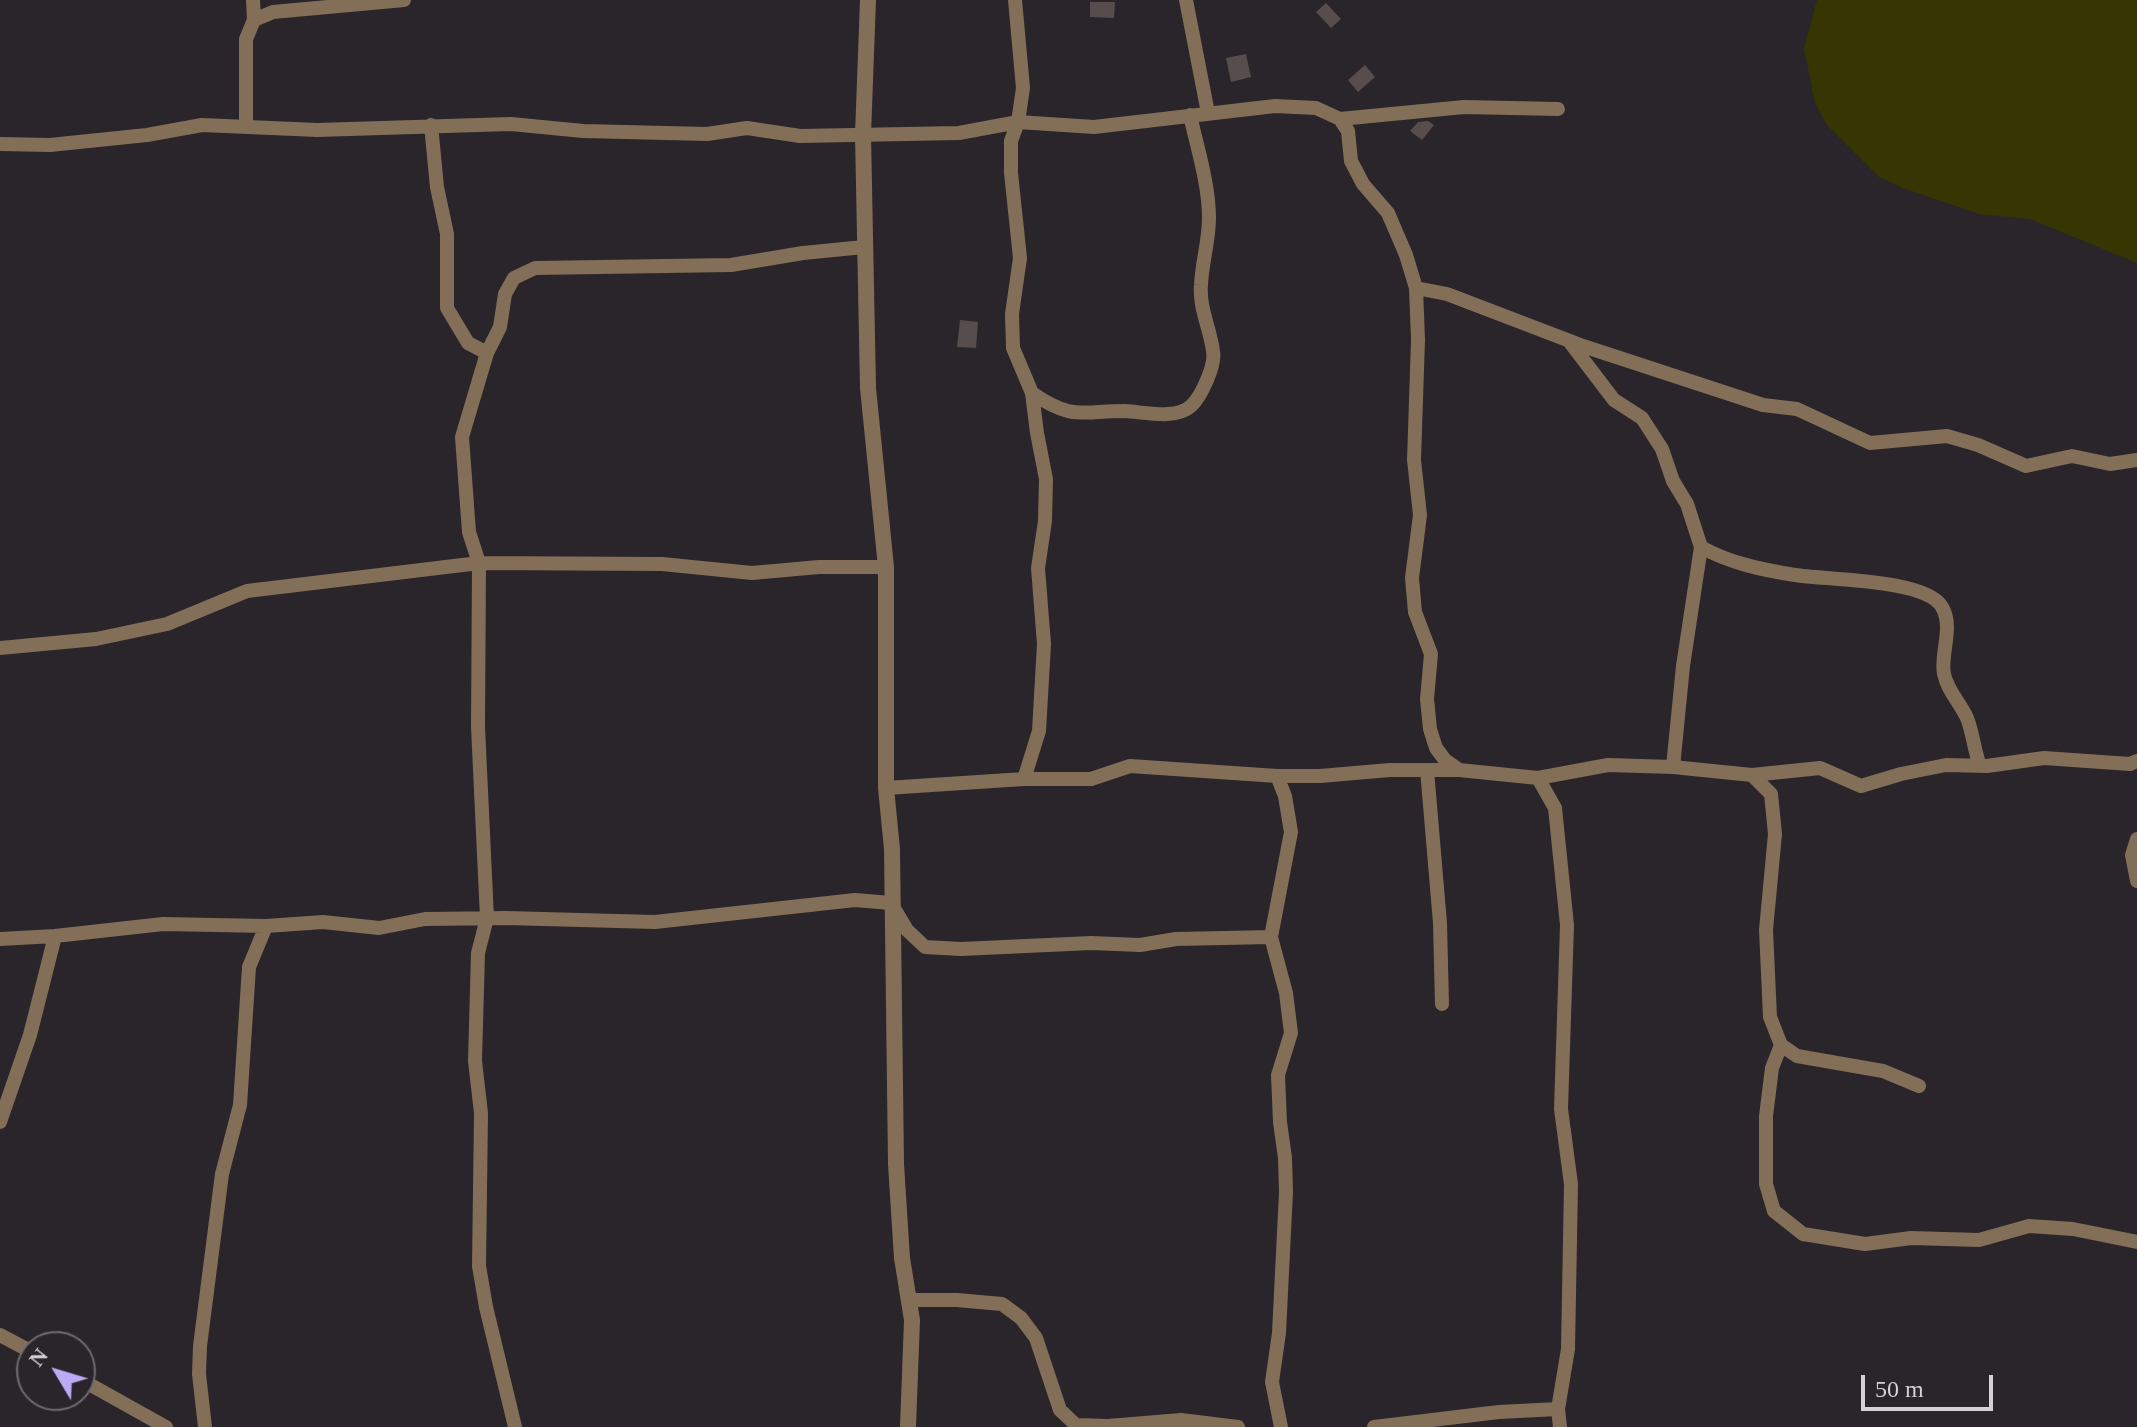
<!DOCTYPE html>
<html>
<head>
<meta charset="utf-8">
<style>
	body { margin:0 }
	#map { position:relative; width:2137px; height:1427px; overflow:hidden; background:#29252a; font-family:Georgia,serif }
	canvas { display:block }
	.north { position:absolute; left:16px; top:1331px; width:80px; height:80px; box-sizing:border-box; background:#29252a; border:2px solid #6d6a6e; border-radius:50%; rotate:308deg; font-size:22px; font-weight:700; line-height:32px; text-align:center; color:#d4d1d4 }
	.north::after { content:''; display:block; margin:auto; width:28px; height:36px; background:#bcaaf6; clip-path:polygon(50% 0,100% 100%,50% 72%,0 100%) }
	.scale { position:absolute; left:1861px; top:1375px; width:132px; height:36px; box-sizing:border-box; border:4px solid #d4d1d4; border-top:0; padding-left:10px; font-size:24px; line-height:28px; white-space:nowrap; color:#d4d1d4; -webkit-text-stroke:6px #29252a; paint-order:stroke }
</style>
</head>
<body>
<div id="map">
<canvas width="2137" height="1427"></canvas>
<div class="north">N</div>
<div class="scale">50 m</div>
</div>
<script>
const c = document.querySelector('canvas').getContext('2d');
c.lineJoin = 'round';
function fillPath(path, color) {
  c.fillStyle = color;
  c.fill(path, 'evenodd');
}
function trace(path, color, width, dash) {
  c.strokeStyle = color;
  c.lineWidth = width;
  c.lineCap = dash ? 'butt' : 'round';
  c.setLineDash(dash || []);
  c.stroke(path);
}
const green = new Path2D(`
	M1817,0H2137V263L2030,219L1979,214L1903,188L1879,177L1827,125L1815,103L1804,49Z`);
const building = new Path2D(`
	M1090,2H1115L1114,18L1090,17Z
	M1326,3L1341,19L1331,28L1316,12Z
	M1246,54L1251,77L1231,82L1226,58Z
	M1365,65L1375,77L1358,92L1348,80Z
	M1428,121L1434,125L1422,140L1410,131L1418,122Z
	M960,320L978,322L976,348L957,347Z`);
const minor = new Path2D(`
	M253,0L254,20
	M1015,0L1023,88L1018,122L1011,141V173L1020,258L1012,314L1013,348L1032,393L1037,433L1046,479L1045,521L1038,568L1044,644L1039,731L1024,779
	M1186,0L1208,113
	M1340,119L1348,131L1351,161L1363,184L1388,213L1406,255L1416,288L1418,340L1414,460L1420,515L1412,578L1415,612L1431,654L1427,699L1430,729L1436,748L1445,760L1459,770
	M246,125V39L254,20L273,12L404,0
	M431,125L437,187L447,234V308L468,343L487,353
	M0,144L50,145L147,135L202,125L317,130L511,124L583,131L707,134L747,128L800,136L959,133L1018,122L1094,127L1275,106L1316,108L1340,119L1464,107L1558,109
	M1416,288L1447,294L1583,346L1763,405L1797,409L1870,443L1947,436L1978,445L2026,466L2072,456L2110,464L2137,460
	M1569,341L1614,400L1642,418L1662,449L1673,481L1687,504L1701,547C1729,563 1763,570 1795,575C1826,580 1926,579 1942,607C1954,627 1940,654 1944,674C1947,690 1961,704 1967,718C1973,733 1974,750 1980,766
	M1032,393C1073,421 1081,411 1125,411C1144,412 1176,420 1191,406C1201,397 1216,365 1213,351C1210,328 1199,308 1201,285C1202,262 1209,241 1209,218C1209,184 1197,147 1190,115
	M0,648L96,639L167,624L247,591L479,563L662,564L752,573L819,567H886
	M1673,767L1683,666L1701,547
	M1427,770L1440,923L1442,1004
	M1752,775L1771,794L1775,834L1766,930L1770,1017L1781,1045L1797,1056L1883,1071L1919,1086
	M1277,776L1285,796L1291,832L1271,937L1286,993L1291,1033L1278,1075L1280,1122L1285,1158L1286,1192L1279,1333L1272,1382L1281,1427
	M1538,778L1555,808L1567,925L1561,1109L1571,1184L1568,1349L1558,1409L1560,1427
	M886,788L1024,779H1091L1130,766L1277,776H1320L1390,770H1459L1538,778L1608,765L1673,767L1752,775L1820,768L1861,786L1901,774L1946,765L1987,766L2044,758L2130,764L2137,761
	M2137,839L2132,855L2137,881
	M0,939L55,936L163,924L266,926L323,922L379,928L425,919L506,918L655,922L855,900L891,903L907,930L925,947L961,949L1091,943L1140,945L1176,939L1271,937
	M1781,1045L1772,1068L1766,1116V1184L1774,1211L1803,1234L1865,1244L1911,1238L1979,1240L2029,1226L2073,1229L2137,1242
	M0,1122L30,1035L55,936
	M909,1300H957L1002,1304L1021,1318L1036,1338L1060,1410L1076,1425L1108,1426L1181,1420L1238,1427
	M0,1335L32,1352
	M80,1379L166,1427
	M205,1427L199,1374L200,1346L222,1174L240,1105L249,967L266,926
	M515,1427L486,1307L479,1266L481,1113L475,1061L478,953L487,918L478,727L479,563L469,532L462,437L487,353L500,327L505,294L514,278L535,268L731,265L803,253L864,247
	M1374,1427L1499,1412L1558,1409`);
const tertiary = new Path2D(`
	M868,0L863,135L868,388L886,567V788L892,849L896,1164L902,1258L912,1320L908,1427`);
fillPath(green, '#353601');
fillPath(building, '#564d4c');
trace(minor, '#836e57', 14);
trace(tertiary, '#836e57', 16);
</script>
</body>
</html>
